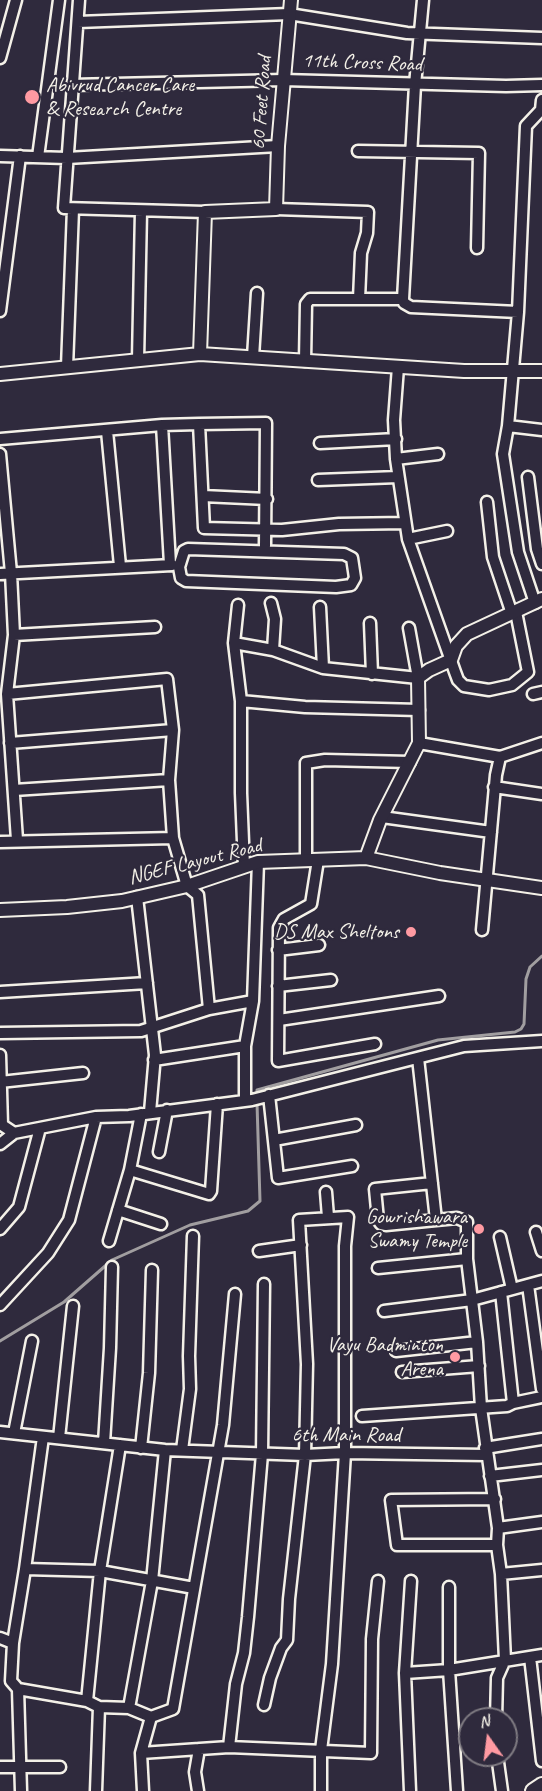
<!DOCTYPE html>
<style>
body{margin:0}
#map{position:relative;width:542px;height:1791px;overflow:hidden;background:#2f2a3d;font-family:Caveat,sans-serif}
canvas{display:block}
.north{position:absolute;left:458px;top:1707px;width:60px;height:60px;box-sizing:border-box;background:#2f2a3d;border:2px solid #7e7a81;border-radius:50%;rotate:346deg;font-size:16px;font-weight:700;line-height:24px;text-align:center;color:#f4f1e8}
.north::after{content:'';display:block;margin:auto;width:21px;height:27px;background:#ff9aa2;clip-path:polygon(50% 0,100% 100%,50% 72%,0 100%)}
</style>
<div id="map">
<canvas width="542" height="1791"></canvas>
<div class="north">N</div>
</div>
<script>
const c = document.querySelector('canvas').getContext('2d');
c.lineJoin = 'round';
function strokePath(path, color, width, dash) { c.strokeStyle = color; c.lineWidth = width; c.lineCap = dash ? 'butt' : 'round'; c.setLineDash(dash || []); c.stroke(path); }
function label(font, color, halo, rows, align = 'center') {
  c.font = font + ' Caveat,sans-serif'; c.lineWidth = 4.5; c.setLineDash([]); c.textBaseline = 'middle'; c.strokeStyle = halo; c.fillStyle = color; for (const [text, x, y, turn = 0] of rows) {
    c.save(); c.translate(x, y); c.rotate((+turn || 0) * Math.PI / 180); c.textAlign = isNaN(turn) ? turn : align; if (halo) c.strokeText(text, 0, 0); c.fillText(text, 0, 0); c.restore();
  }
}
strokePath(new Path2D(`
 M257 1096V1090L438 1040 515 1032 521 1029 524 1024 526 979 530 967 542 956
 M0 1341 64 1302 112 1260 190 1225 248 1211 260 1201 257 1103`), '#a19ea0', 3);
const minor = new Path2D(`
 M79 0 64 208 205 212
 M423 0 415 85 403 299 404 303 411 307 518 312
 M78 22 289 14 407 33 542 38
 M0 58 16 0
 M72 85 283 80 506 86 542 85
 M358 151 479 153 477 248
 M0 156 67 158 278 146
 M38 157 59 0
 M276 209 368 212 367 233 361 253 359 299
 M0 311 20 156
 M253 357 257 293
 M138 360 141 211
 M305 361 306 304 310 299H403
 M67 367 73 209
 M398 367 394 420 396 459 408 539 455 672 458 680 464 686 489 690 512 685 528 672 516 612
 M199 424 266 423 265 546
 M162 425 170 564
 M508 426 542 430
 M107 431 120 566
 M0 439 162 425 199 424 204 528 282 530 339 524 405 523
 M320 443 396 439
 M0 454 11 573 14 635 7 694 17 840
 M396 459 438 454
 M528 477 537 549 542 564
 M318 480 398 477
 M203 496 267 499
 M487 502 493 557 512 614
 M408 539 447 531
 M188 549 344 554 352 558 355 578 351 585 336 587 186 581 181 578 179 567 184 551Z
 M0 574 172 565
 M271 603 275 619 273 650
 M535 603 518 552 503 454 508 426 518 312 526 126 541 110 542 100
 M238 605 234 643 241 701V793L244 866
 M320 607 323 668
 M370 623 372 674
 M14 635 155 627
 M234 643 273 650 323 668 418 678 409 628
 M7 694 167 679 173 730 169 780 173 838 187 886 198 895 209 1009
 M533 694 542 692
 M241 701 305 707 419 710
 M10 743 173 730
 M419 743 500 757 496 775 482 930
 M500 757 542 743
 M494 787 542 794
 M14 790 169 780
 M382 817 491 832
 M0 842 173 838
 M306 860V763L325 760 410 762
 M318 860 311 904 284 919 279 928 278 1061 375 1044
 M137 897 155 1055 150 1112
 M278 950 319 945
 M278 986 331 980
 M0 992 147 983
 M279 1020 439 996
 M0 1033 141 1031 209 1009 253 1001
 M0 1055 2 1125 14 1133
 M418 1058 436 1220 457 1218 467 1222V1259L477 1342 481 1408 498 1528 497 1545 501 1574 505 1660 497 1678 496 1719
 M154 1060 245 1046
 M0 1082 83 1073
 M269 1095 278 1178 352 1166
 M245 1100V1046L253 1001 258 862
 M274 1140 356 1125
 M0 1144 14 1133 96 1117 129 1116 252 1100 464 1046 542 1041
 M159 1152 167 1110
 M130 1170 209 1194 211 1191 217 1104
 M432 1183 375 1189 378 1220 381 1224 386 1225 436 1220
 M326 1192 328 1217
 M118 1210 161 1224
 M0 1229 19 1207 40 1128
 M536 1232 542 1251
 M500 1237 512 1289
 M109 1241 130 1170 141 1114
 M259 1251 301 1245
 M378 1268 467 1259
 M528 1285 542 1389
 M501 1292 513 1403
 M0 1305 48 1253 69 1220 96 1117
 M384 1311 472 1300 542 1281
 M396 1351 477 1342
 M402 1372 479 1366
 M362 1416 507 1406 513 1403 542 1397
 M0 1432 165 1450 305 1455 345 1453 486 1455
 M14 1433 32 1341
 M43 1437 25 1569 100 1571 194 1588
 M59 1438 73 1306
 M104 1443 110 1348 112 1267
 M141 1448 149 1373 152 1270
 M485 1448 542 1439
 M182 1450 190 1389 189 1356 193 1236
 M490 1476 542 1470
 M495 1499 391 1500 397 1545H497
 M498 1528 542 1522
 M501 1574 542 1570
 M0 1638 13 1643 11 1681 18 1689 87 1701 99 1707 129 1708 151 1717 173 1709 223 1425 235 1294
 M13 1643 25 1569
 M530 1657 542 1761
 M405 1673 411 1581
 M18 1689 21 1791
 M87 1701 100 1571 120 1445
 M264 1705 270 1678 281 1648 287 1640 289 1599 305 1455 307 1364 299 1220 348 1217 345 1246V1453L332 1664 321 1750V1791
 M129 1708 152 1581 165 1450
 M229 1747 236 1684 244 1653 248 1617 262 1454 264 1284
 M141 1753 229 1747 371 1753 372 1639 378 1581
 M497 1755 502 1791
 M0 1767H60
 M96 1791 99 1707
 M143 1791 141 1753 151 1717
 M198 1791 195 1772 199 1749
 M410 1791 405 1673 449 1670V1587
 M457 1791 449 1670 542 1655`);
const tertiary = new Path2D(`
 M200 354 205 212 276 209 278 146 291 0
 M0 374 200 354 464 371H542
 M366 858 380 820 419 743 418 678 429 670 451 660 456 646 467 634 542 599
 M0 910 67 907 122 901 187 886 258 862 366 858 440 873 542 888`);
const secondary = new Path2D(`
 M533 1791 542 1785`);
strokePath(minor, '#f4f1e8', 15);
strokePath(tertiary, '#f4f1e8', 16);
strokePath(secondary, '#f4f1e8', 18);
strokePath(minor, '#2f2a3d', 10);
strokePath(tertiary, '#2f2a3d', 12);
strokePath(secondary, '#2f2a3d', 14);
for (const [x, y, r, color] of [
 [32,97,8,"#ff9aa2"],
 [411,932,6,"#ff9aa2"],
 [479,1229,6,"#ff9aa2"],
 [455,1357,6,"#ff9aa2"]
]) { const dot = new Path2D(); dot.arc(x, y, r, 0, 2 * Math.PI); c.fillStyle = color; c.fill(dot); strokePath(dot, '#2f2a3d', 2); }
label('21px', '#f4f1e8', '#2f2a3d', [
 ["11th Cross Road",362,63,2],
 ["60 Feet Road",262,103,-86],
 ["NGEF Layout Road",195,862,-14],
 ["6th Main Road",346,1435]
]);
label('21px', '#f4f1e8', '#2f2a3d', [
 ["Abivrud Cancer Care",46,85,"left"],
 ["& Research Centre",46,109,"left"],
 ["DS Max Sheltons",399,932],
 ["Gowrishawara",467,1217],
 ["Swamy Temple",467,1241],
 ["Vayu Badminton",443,1345],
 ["Arena",443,1369]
], 'right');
</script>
